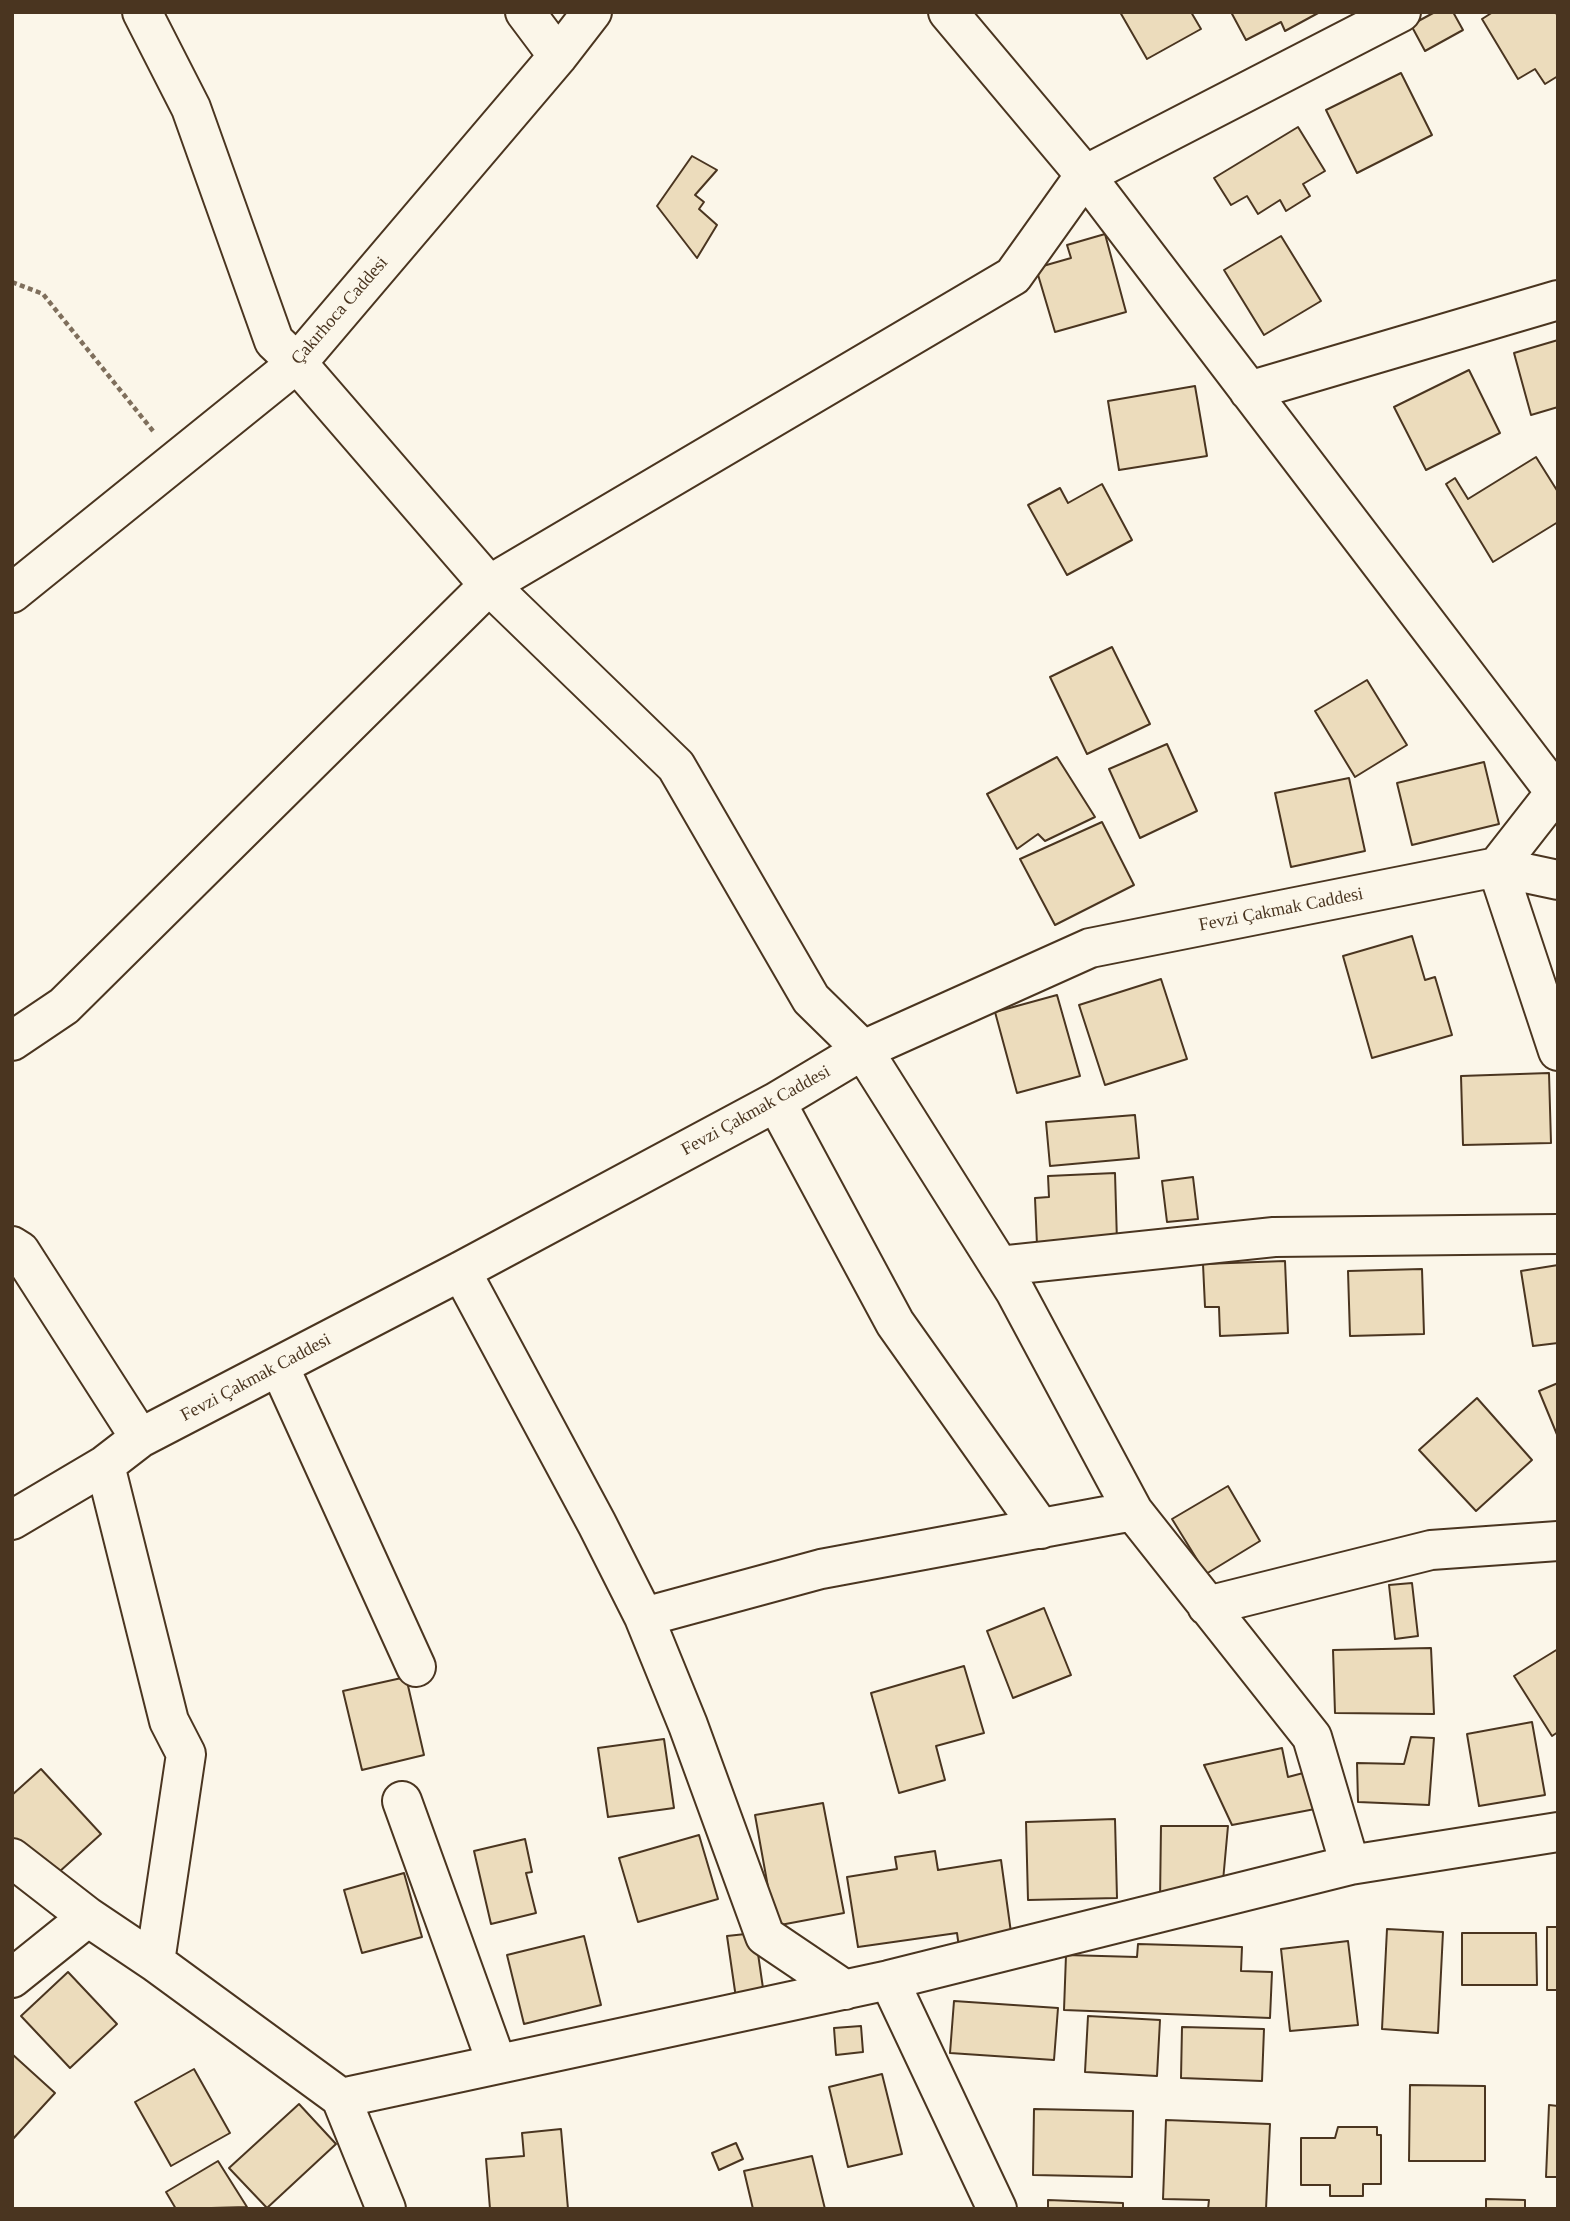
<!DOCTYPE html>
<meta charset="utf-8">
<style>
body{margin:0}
#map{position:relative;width:1570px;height:2221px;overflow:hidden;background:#fbf6e9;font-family:"Times New Roman",serif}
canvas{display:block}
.frame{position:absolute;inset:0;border:14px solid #4a3520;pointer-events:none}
</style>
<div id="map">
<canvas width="1570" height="2221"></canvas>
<div class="frame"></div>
</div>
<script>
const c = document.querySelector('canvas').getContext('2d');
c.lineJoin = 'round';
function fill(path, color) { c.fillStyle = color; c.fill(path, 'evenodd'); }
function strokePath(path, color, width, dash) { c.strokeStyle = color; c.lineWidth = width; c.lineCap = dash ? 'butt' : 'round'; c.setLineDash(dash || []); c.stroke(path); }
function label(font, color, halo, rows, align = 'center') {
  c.font = font + ' "Times New Roman",serif'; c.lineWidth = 5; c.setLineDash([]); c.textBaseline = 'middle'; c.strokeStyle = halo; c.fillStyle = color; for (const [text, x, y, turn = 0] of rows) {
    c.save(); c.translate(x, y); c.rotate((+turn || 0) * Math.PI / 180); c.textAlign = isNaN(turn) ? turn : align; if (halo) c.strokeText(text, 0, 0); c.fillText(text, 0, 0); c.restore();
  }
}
const building = new Path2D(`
 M1120 12H1191L1201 29 1147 59Z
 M1231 12H1320L1285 31 1281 22 1246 40Z
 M1435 12H1453L1463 30 1425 51 1411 25Z
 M1493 12H1555L1558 16V76L1545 84 1535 69 1518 79 1482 19Z
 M1401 73 1432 135 1357 173 1326 110Z
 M1298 127 1325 171 1303 184 1310 196 1286 211 1280 200 1258 214 1247 196 1231 205 1214 178Z
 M692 156 717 170 695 195 704 202 699 209 717 225 697 258 657 206Z
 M1105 234 1126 312 1055 332 1036 268 1071 258 1067 245Z
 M1281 236 1321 301 1264 335 1224 270Z
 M1558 340V407L1531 415 1514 353Z
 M1469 370 1500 433 1426 470 1394 407Z
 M1195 386 1207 456 1119 470 1108 401Z
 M1536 457 1558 492V522L1493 562 1446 484 1455 478 1468 499Z
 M1102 484 1132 540 1067 575 1028 505 1060 488 1068 503Z
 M1112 647 1150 724 1087 754 1050 677Z
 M1367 680 1407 745 1355 777 1315 711Z
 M1167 744 1197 811 1140 838 1109 769Z
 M1057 757 1095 817 1045 841 1038 834 1017 849 987 794Z
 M1484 762 1499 824 1412 845 1397 783Z
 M1349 778 1365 851 1291 867 1275 793Z
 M1102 822 1134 885 1055 925 1020 859Z
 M1412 936 1425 980 1435 977 1452 1035 1372 1058 1343 956Z
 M1161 979 1187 1059 1105 1085 1079 1005Z
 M1057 995 1080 1076 1017 1093 995 1012Z
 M1549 1073 1551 1143 1463 1145 1461 1076Z
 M1135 1115 1139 1158 1050 1166 1046 1122Z
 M1115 1173 1117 1242 1037 1245 1035 1198 1049 1197 1048 1176Z
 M1193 1177 1198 1219 1167 1222 1162 1181Z
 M1285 1261 1288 1333 1220 1336 1219 1307H1205L1203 1264Z
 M1558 1265V1343L1533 1346 1521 1271Z
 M1422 1269 1424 1334 1350 1336 1348 1271Z
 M1558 1383V1437L1539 1391Z
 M1477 1398 1532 1460 1476 1511 1419 1450Z
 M1228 1486 1260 1541 1206 1574 1172 1519Z
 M1412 1583 1418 1636 1395 1639 1389 1585Z
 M1044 1608 1071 1675 1013 1698 987 1631Z
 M1431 1648 1434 1714 1335 1713 1333 1650Z
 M1558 1649V1732L1552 1736 1514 1676Z
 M964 1666 984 1733 936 1746 945 1780 899 1793 871 1693Z
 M406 1677 424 1755 362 1770 343 1691Z
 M1532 1722 1545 1795 1479 1806 1467 1734Z
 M1411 1737 1434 1738 1429 1805 1358 1802 1357 1763 1404 1764Z
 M664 1739 674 1808 608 1817 598 1748Z
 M1282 1748 1288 1777 1307 1772 1315 1809 1232 1825 1204 1765Z
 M41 1769 101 1834 48 1882 12 1842V1795Z
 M823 1803 844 1913 775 1926 755 1815Z
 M1115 1819 1117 1898 1028 1900 1026 1822Z
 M1161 1826H1228L1222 1892 1160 1901Z
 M699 1835 718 1899 638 1922 619 1858Z
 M525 1839 532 1872 526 1873 536 1913 491 1924 474 1851Z
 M935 1851 938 1870 1001 1860 1013 1947 960 1955 957 1933 858 1947 847 1877 897 1869 895 1857Z
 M404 1873 422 1937 362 1953 344 1890Z
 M1547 1927H1558V1990H1547Z
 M1387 1929 1443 1932 1438 2033 1382 2029Z
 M755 1933 764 1995 736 1998 727 1936Z
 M1462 1933H1536L1537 1985H1462Z
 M584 1936 601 2005 524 2024 507 1955Z
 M1348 1941 1358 2025 1290 2031 1281 1949Z
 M1138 1944 1242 1947 1241 1971 1272 1972 1270 2018 1064 2010 1066 1955 1137 1957Z
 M68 1972 117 2024 70 2068 21 2016Z
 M954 2001 1058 2008 1054 2060 950 2053Z
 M1088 2016 1160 2020 1157 2076 1085 2072Z
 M861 2026 863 2052 836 2055 834 2028Z
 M1182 2027 1264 2029 1262 2081 1181 2078Z
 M12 2054 55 2093 12 2140Z
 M194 2069 230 2133 171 2166 135 2102Z
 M882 2074 902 2154 848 2167 829 2087Z
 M1410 2085 1485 2086V2161H1409Z
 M299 2104 336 2144 267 2208 229 2168Z
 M1549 2105 1558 2106V2177H1546Z
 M1034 2109 1133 2111 1132 2177 1033 2175Z
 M1166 2120 1270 2124 1266 2209H1208L1209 2200 1163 2199Z
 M1338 2127H1377V2135H1381V2184H1363V2196H1330V2185H1301V2138H1335Z
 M561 2129 568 2209H490L486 2159 524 2156 522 2133Z
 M736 2143 743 2159 719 2170 712 2153Z
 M812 2156 825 2209H753L744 2171Z
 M218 2161 247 2207 176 2209 166 2192Z
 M1486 2199 1525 2200V2209H1486Z
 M1048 2200 1123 2203V2209H1048Z`);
fill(building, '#ecdcbc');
strokePath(building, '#4a3520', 2);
const minor = new Path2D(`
 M142 12 191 108 274 341 297 363 489 585 676 766 811 999 863 1050 1015 1291 1133 1511 1312 1737 1350 1865
 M525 12 558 56
 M948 12 1085 175 1555 792
 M1249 391 1558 300
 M12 593 297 363 558 56 592 12
 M1558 789 1497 867 1558 1051
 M12 1041 64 1006 489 585 1013 276 1085 175 1401 12
 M776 1102 895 1323 1041 1529
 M12 1246 20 1251 140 1438
 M999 1266 1274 1237 1558 1234
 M461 1271 597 1524 644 1617 688 1725 765 1936 845 1990
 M279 1366 416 1667
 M105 1465 169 1721 186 1754 155 1962
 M12 1520 105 1465 140 1438 461 1271 776 1102 863 1050 1090 948 1497 867 1558 880
 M1207 1606 1431 1550 1558 1541
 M644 1617 821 1569 1133 1511
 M402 1801 497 2064
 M12 1858 88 1917 155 1962 341 2098 386 2209
 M12 1978 88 1917
 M889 1980 997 2209
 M341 2098 889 1980 1350 1865 1558 1832`);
strokePath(minor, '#4a3520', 42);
strokePath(new Path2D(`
 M12 282 43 294 153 431`), '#7f6f5c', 4.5, [5, 3.5]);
strokePath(minor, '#fbf6e9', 38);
label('18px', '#4a3520', '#fbf6e9', [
 ["Çakırhoca Caddesi",340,311,-49],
 ["Fevzi Çakmak Caddesi",1281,910,-11],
 ["Fevzi Çakmak Caddesi",756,1111,-29],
 ["Fevzi Çakmak Caddesi",256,1378,-28]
]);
</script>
